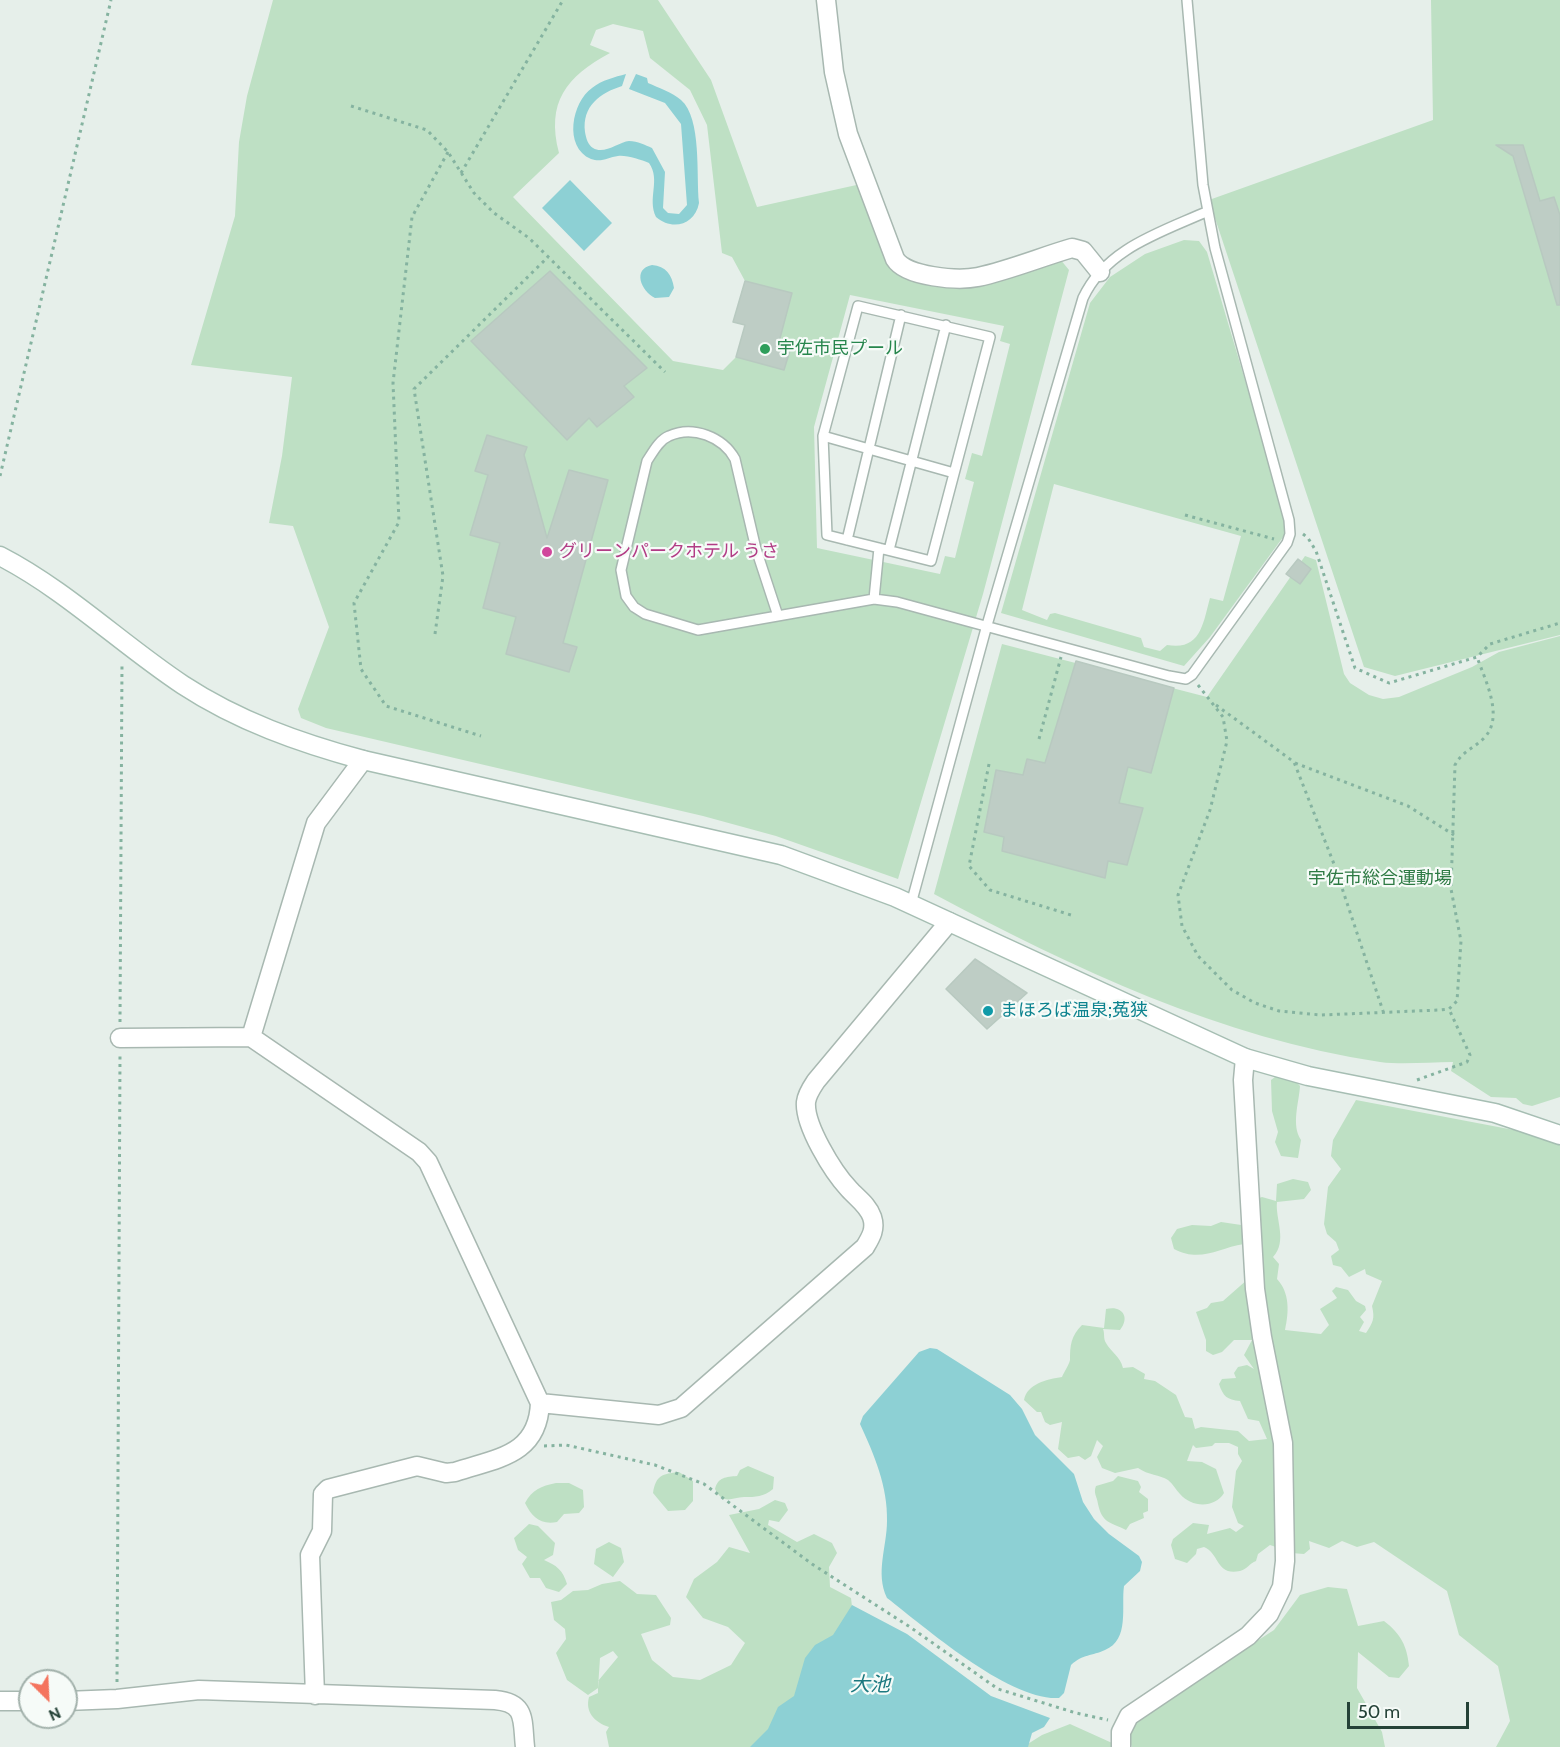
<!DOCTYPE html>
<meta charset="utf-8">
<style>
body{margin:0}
#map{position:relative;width:1560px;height:1747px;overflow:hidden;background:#e6efea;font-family:Cabin,sans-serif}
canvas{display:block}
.north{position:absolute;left:18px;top:1669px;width:60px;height:60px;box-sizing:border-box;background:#f6fbf8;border:2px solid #a2b1ab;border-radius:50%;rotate:156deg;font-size:16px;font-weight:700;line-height:24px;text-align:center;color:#244237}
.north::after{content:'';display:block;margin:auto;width:21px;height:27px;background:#f4745e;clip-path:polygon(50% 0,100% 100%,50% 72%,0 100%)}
.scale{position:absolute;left:1347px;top:1702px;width:122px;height:27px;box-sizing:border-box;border:3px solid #244237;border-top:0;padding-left:8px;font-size:18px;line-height:21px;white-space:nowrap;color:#244237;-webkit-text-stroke:4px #f6fbf8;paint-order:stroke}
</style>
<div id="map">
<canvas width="1560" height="1747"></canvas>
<div class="north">N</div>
<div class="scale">50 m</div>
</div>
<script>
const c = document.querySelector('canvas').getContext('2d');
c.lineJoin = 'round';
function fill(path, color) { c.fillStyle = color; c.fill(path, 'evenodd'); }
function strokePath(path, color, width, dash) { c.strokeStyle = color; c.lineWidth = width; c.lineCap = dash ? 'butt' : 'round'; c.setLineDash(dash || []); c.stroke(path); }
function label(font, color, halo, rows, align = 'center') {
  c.font = font + ' Cabin,"Noto Sans JP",sans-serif'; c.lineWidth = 4.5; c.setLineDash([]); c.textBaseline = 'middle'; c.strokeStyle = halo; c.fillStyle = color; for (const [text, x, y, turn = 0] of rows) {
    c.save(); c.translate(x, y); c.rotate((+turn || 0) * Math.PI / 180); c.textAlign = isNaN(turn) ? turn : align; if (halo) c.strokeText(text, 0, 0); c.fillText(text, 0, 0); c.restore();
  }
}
fill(new Path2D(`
 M273 0H658L711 80 757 207 861 184C872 222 874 260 914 278L1060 259 1069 270 983 594 898 879 776 836 703 816 326 728 301 718 298 709 329 627 293 526 269 523 282 456 292 377 191 365 235 216 239 142 247 96ZM613 24 643 31 650 58 690 90 707 125 722 253 732 257 745 281 733 322 745 325 736 357 723 370 673 361 513 197 559 153C546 102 566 77 610 53L590 45 596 30ZM850 295 1004 326 1000 341 1010 344 982 456 972 453 965 479 974 482 955 558 945 556 940 574 817 548 814 427Z
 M1431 0H1560V635L1395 676 1364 667 1209 200 1433 120Z
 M1184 240 1199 241 1207 252 1279 495 1286 533 1210 637 1184 666 1001 613 1090 303 1110 277 1145 254ZM1054 484 1241 536 1223 601 1210 598C1203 623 1201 651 1167 645L1160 651 1144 647 1141 638 1055 613 1050 614 1047 620 1022 610Z
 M1305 556 1316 560 1344 674 1350 683 1369 695 1383 699 1399 697 1472 667 1499 652 1560 636V1097L1532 1106 1523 1104 1516 1098 1491 1097 1451 1071 1453 1062C1429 1062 1403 1065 1380 1062 1221 1038 1074 969 934 894L1002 644 1207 697Z
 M1279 1074 1293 1078 1300 1086C1299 1103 1291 1125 1301 1140L1298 1158 1281 1156 1275 1142 1278 1132 1272 1111 1271 1080Z
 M1356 1100 1514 1130 1560 1145V1747H1496L1510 1721 1498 1666 1459 1635 1447 1591 1374 1542 1357 1547 1342 1541 1329 1548 1309 1541 1310 1549 1304 1554 1278 1552 1279 1548 1270 1545 1258 1554 1256 1561C1250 1563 1246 1570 1240 1571 1216 1576 1220 1554 1204 1547L1197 1549 1196 1554 1187 1563 1175 1559 1171 1545 1173 1539 1193 1523 1209 1525 1207 1534 1230 1528 1236 1532 1244 1526 1238 1523 1232 1507 1236 1471 1242 1461 1238 1454V1447L1229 1443H1215L1212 1446 1196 1448 1193 1445 1187 1461 1202 1462 1216 1469 1224 1493C1215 1508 1192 1508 1180 1494 1176 1490 1173 1484 1168 1480 1160 1475 1148 1475 1138 1468L1115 1473 1102 1468 1097 1457 1103 1446 1097 1440 1091 1456 1085 1460 1079 1456 1068 1458 1058 1449 1062 1422 1050 1425 1045 1422 1041 1412H1037L1024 1400C1027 1384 1047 1379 1062 1377 1064 1372 1069 1365 1070 1360 1070 1345 1071 1336 1082 1325L1104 1328 1106 1309C1121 1305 1131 1316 1120 1330L1103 1329C1105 1334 1103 1338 1106 1343 1111 1352 1120 1356 1123 1368L1133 1367 1145 1374 1144 1379 1155 1381 1176 1395 1185 1417 1192 1418 1195 1429 1201 1427 1238 1431 1249 1441 1267 1439 1259 1421 1248 1419 1240 1401C1227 1400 1223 1396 1219 1384L1222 1379 1236 1378 1234 1373 1238 1367 1247 1365 1254 1369 1244 1355 1252 1340H1234L1222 1352 1213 1355 1206 1351V1340L1196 1312 1207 1308 1211 1303 1223 1301 1248 1279 1244 1244C1218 1248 1201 1263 1174 1249L1171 1238 1177 1229 1192 1225 1211 1226 1221 1222 1248 1226 1250 1201 1262 1197 1276 1201 1277 1184 1293 1179 1308 1182 1311 1190 1304 1199 1277 1202C1275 1219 1288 1241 1273 1257L1279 1264 1277 1279C1290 1293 1289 1312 1285 1330L1321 1334 1329 1325 1320 1309 1337 1298 1332 1291 1336 1287 1348 1290 1356 1301 1365 1306 1366 1310 1360 1317 1364 1322 1359 1331 1366 1333C1373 1322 1375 1319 1372 1306L1382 1281 1366 1274 1365 1269 1349 1277 1341 1267 1333 1265 1331 1256 1339 1250 1336 1242 1327 1234 1324 1224 1328 1187 1341 1169 1331 1156 1333 1140Z
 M748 1466 774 1477 773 1489C763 1497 756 1497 744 1497 731 1498 723 1505 715 1489 718 1477 726 1477 737 1476L740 1470Z
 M679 1472 693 1481V1501L685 1510 668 1511 653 1493C656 1475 662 1474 679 1472Z
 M1118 1476 1138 1481 1141 1487 1139 1492 1148 1499V1511L1143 1513 1144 1518 1130 1524 1126 1530C1110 1522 1102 1523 1098 1504 1097 1496 1093 1493 1096 1486L1113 1481Z
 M556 1483H569L583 1490 584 1507 579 1513 564 1514 557 1522C540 1525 532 1517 525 1503 532 1490 541 1486 556 1483Z
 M775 1500 785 1503 788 1510 779 1522 769 1520 768 1525 797 1542 814 1534 832 1543 837 1553 829 1567 830 1587 851 1598 853 1615 769 1747H609L606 1732 609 1727C594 1722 585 1712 589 1697L598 1693V1681L618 1657 613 1651 600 1658 598 1688 588 1695 567 1680 556 1653 566 1639 565 1629 554 1620 551 1602 561 1600 573 1591 588 1590 602 1584 620 1581 637 1594 656 1595 671 1618 670 1625 641 1634 652 1660 673 1677 700 1680 731 1665 745 1643 728 1627 703 1618 686 1597 694 1579 717 1562 729 1547 750 1553 729 1515 759 1509Z
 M529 1524 538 1526 555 1543 553 1555 544 1560C556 1565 563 1570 567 1584L559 1592 546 1588 540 1578H530L522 1564 527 1557 518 1550 514 1538Z
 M609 1542 621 1548 624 1562 613 1577 594 1564 596 1549Z
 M1328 1587 1347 1589 1358 1626 1384 1621C1401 1634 1407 1646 1409 1666L1399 1678 1389 1677 1358 1652 1357 1688 1382 1732 1385 1747H1132C1127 1733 1131 1728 1139 1717L1274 1630 1300 1595Z
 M1070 1724 1121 1747H1023L1042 1735Z`), '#bee0c4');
fill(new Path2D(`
 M626 74 622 86C600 93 582 106 585 132 586 138 588 145 593 148 604 155 619 142 629 141 638 141 645 145 652 148L665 172 663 208 668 213 679 214 687 205 681 124 665 103 629 89 636 74 647 78 648 83C659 88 672 92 681 100 702 118 696 176 699 203 695 225 672 231 656 217 647 198 661 180 649 163 641 160 627 155 618 156 608 157 602 163 591 159 563 147 572 102 592 88 602 80 615 77 626 74Z
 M570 180 612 223 584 251 542 208Z
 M652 265C666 266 672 275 674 288L669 297 655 298C641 291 632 269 652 265Z
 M930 1348 937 1349 1010 1395 1022 1409 1035 1435 1074 1474 1083 1502 1094 1519 1109 1534 1139 1556 1142 1562 1140 1571 1124 1586C1121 1606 1130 1640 1105 1650 1092 1656 1083 1654 1071 1665L1064 1693 1059 1698C1009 1701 926 1628 887 1598 875 1573 887 1547 887 1521 888 1487 874 1454 860 1424L863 1416 919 1352Z
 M852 1605 907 1634 991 1696 1050 1718 1044 1727 1032 1733 1028 1747H750L768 1729 778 1707 794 1696 805 1658 815 1645 833 1635Z`), '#8dd0d4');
const building = new Path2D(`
 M1496 145H1523L1540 201 1554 197 1560 215V305H1557L1513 156Z
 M550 271 647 368 624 386 634 397 597 427 589 418 567 440 471 341Z
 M745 281 792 293 779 342 792 344 784 370 736 357 745 325 733 322Z
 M487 435 527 447 524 455 547 538 569 470 608 480 563 643 577 647 569 672 506 654 516 617 483 608 500 543 470 535 488 475 475 471Z
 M1298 559 1311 569 1300 584 1286 574Z
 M1076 661 1174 688 1151 773 1128 767 1119 803 1143 808 1127 865 1108 861 1105 878 1002 851 1004 837 984 832 996 770 1023 775 1027 759 1045 763Z
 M975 959 1027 993 987 1029 946 989Z`);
fill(building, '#becdc5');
strokePath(building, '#b8c9c0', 1.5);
const lane = new Path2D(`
 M858 306 990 337 931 561 827 535 823 436Z
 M823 436 954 473
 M847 540 901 315
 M889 550 946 325
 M874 599 879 548
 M778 616 756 549 735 459C723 437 693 425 669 436 659 440 653 452 647 461L621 570 626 596 634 607 645 614 698 630 874 599 897 602 1169 676 1186 679 1192 675 1287 543 1290 534 1289 520 1215 248 1203 185 1187 0
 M911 904 987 625 1083 298C1106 248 1162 232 1208 211`);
const street = new Path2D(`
 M826 0 834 72 848 134 895 259C906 277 958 281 978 277 1010 270 1041 257 1072 248L1083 251 1100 272
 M251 1037 316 823 363 760
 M120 1038 251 1037 419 1152 428 1162 540 1403C538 1456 496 1458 455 1472L446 1473 417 1466 328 1489 323 1494 322 1531 310 1555 315 1695
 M540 1403 659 1415 681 1408 865 1247C871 1237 876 1229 872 1217 868 1205 857 1198 849 1189 833 1172 804 1125 806 1102 807 1094 812 1087 816 1081L949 922
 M0 1701H30
 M66 1701 117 1699 199 1690 495 1700C527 1703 522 1720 525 1747
 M1121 1747V1732L1129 1716 1248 1636 1269 1614 1282 1587 1285 1561 1283 1443 1262 1337 1255 1289 1243 1080 1245 1058`);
const secondary = new Path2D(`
 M0 556C66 590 121 644 183 685 238 721 300 743 363 760L781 855 895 897 1245 1058 1308 1076 1495 1113 1560 1135`);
strokePath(lane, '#a8b8b1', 12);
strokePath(street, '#a8b8b1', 21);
strokePath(secondary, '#a6beb3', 21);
strokePath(new Path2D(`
 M351 106 427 130 448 152 474 193 494 213 529 238 665 372
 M448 152 412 217 393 383 399 522 354 603 361 669 386 706 481 736
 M461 173 563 0
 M0 476 111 0
 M1185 515 1274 539
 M1303 534 1308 538 1316 551 1355 668 1389 683 1477 657 1490 644 1560 623
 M435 634 443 576 414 389 548 257
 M1198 685 1223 717 1227 741 1210 810 1178 895 1182 926 1198 956 1232 990 1255 1003 1279 1011 1321 1015 1440 1010 1449 1009 1457 1001 1461 941 1451 889 1455 765C1462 751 1475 748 1485 737 1504 716 1485 680 1477 657
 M1216 705 1294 762 1334 864 1383 1011
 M1039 739 1061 657
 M1295 763 1408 806 1454 835
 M989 764 969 866 990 890 1071 915
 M120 1022 122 662
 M1417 1080 1467 1062 1470 1055 1449 1009
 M544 1446 566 1445 655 1465 704 1484 812 1564 910 1627 998 1689 1076 1713 1108 1720
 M117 1682 120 1055`), '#85b3a0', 3, [3, 4.5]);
strokePath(lane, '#fff', 9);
strokePath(street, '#fff', 18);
strokePath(secondary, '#fff', 18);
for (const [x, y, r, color] of [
 [765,349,6,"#2e9e5b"],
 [547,552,6,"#d1479c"],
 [988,1011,6,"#0f9aa8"]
]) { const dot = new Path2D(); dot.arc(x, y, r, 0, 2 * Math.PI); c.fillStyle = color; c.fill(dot); strokePath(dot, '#f6fbf8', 2); }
label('18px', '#27864d', '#f6fbf8', [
 ["宇佐市民プール",777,349]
], 'left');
label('18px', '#b23c85', '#f6fbf8', [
 ["グリーンパークホテル うさ",559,552]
], 'left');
label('18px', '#2d7a43', '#f6fbf8', [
 ["宇佐市総合運動場",1380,879]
]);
label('18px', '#0d838f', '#f6fbf8', [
 ["まほろば温泉;菟狭",1000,1011]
], 'left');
label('italic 20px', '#1c7980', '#f6fbf8', [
 ["大池",870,1685]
]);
</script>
